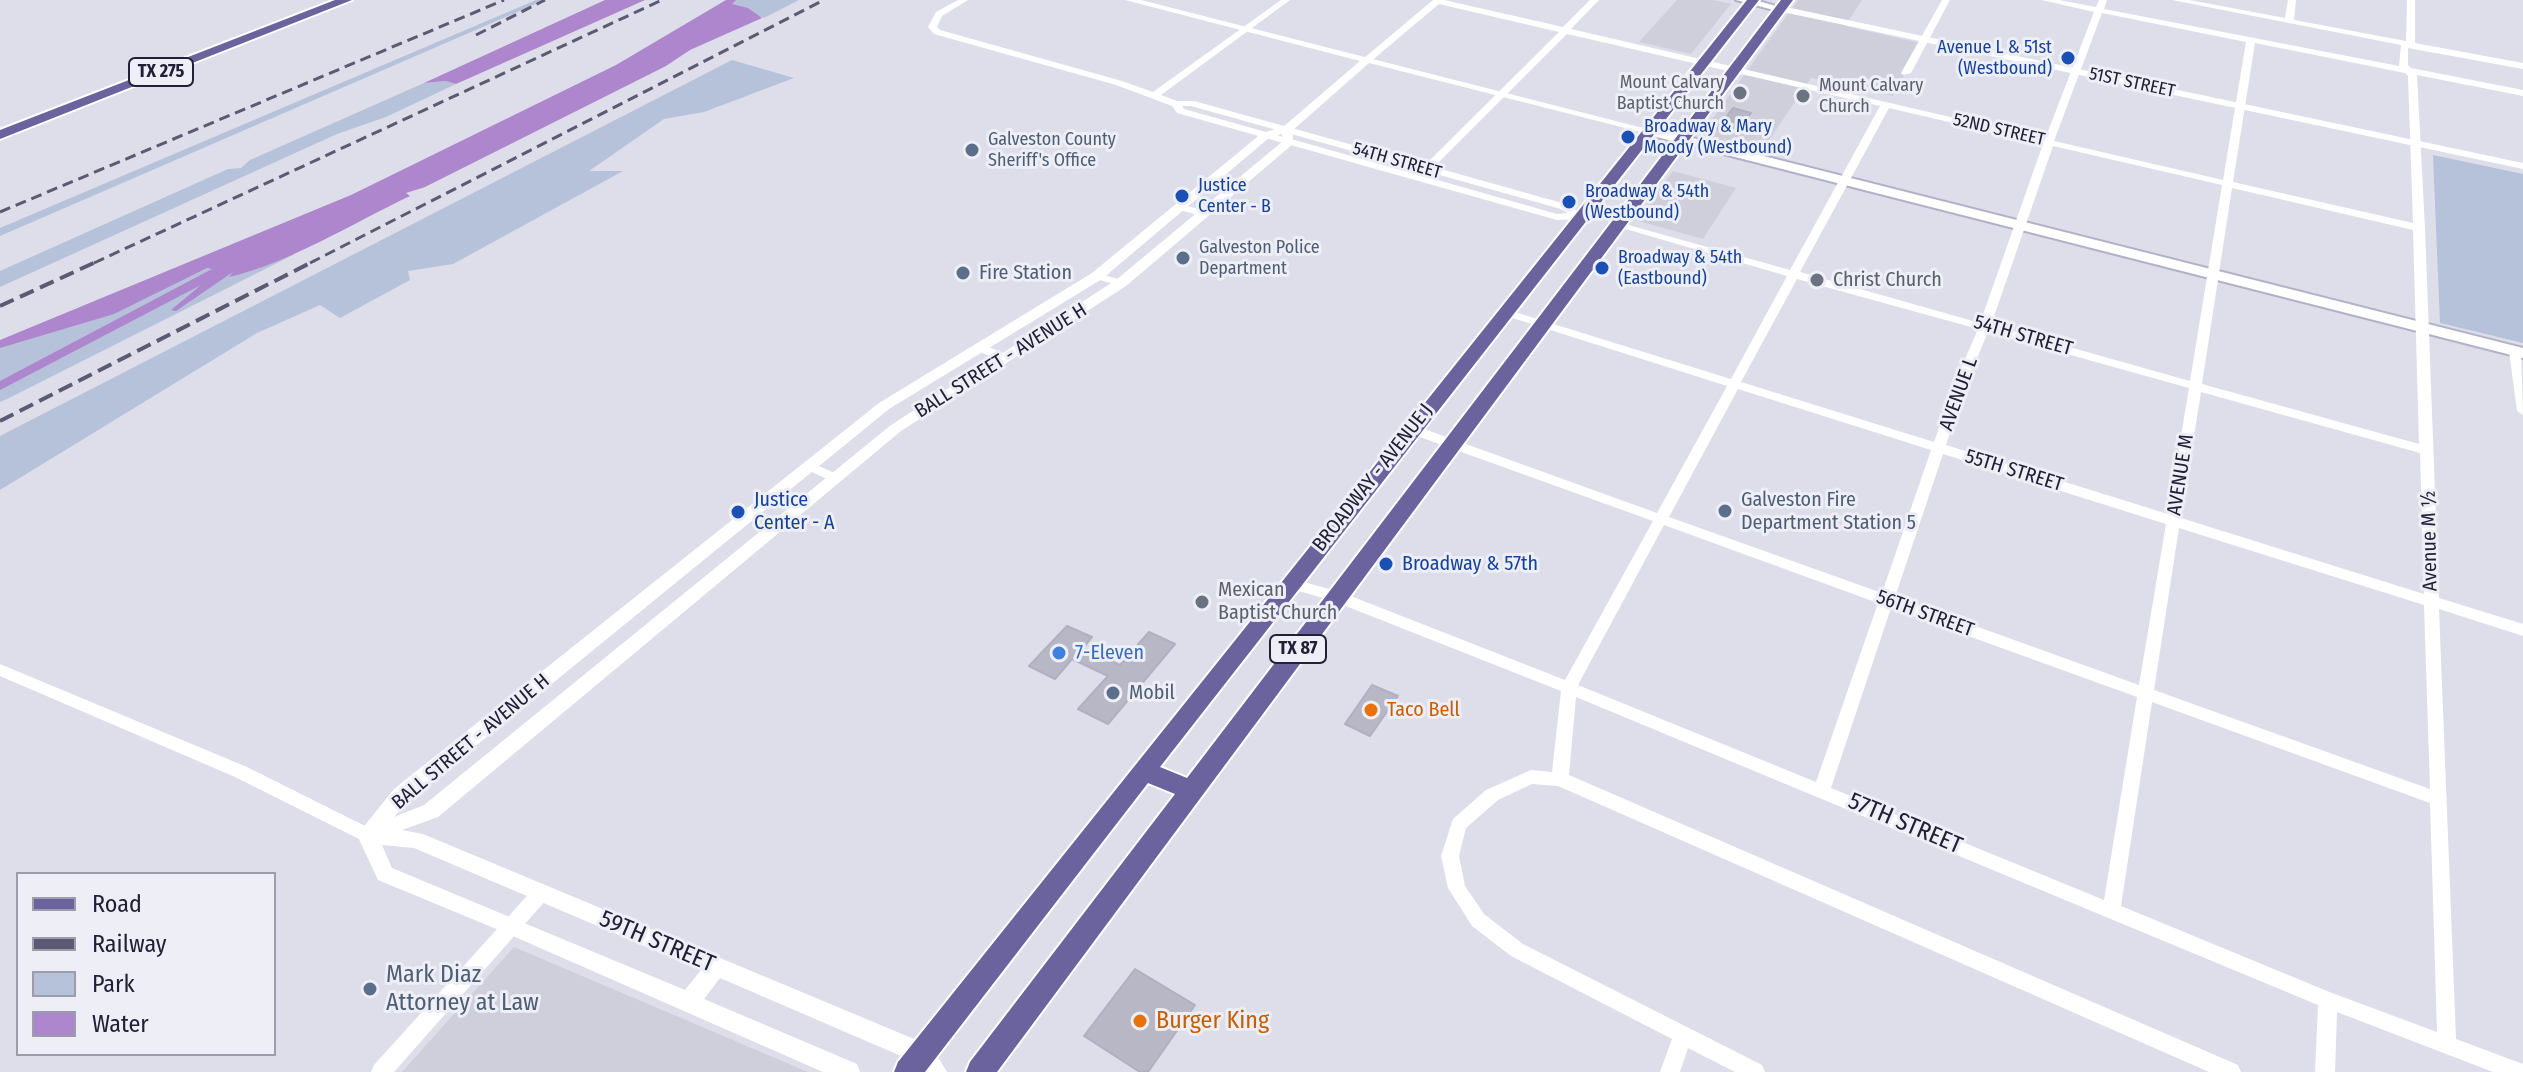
<!DOCTYPE html>
<meta charset="utf-8">
<style>
body{margin:0}
#map{position:relative;width:2523px;height:1072px;overflow:hidden;background:#dddee9;font-family:"Fira Sans Condensed",sans-serif}
canvas{display:block}
.legend{position:absolute;left:16px;top:872px;width:260px;height:184px;box-sizing:border-box;background:#edeef6;border:2px solid #9c9caa;margin:0;padding:10px 14px;list-style:none;font-size:24px;color:#222037}
.legend li{display:flex;align-items:center;gap:16px;height:40px}
.legend b{width:40px;border:2px solid #9c9caa}
</style>
<div id="map">
<canvas width="2523" height="1072"></canvas>
<ul class="legend">
<li><b style="height:10px;background:#6b639d"></b>Road</li>
<li><b style="height:10px;background:#5d5973"></b>Railway</li>
<li><b style="height:22px;background:#b6c2da"></b>Park</li>
<li><b style="height:22px;background:#ad86cd"></b>Water</li>
</ul>
</div>
<script>
const c = document.querySelector('canvas').getContext('2d');
c.lineJoin = 'round';
function fill(path, color) { c.fillStyle = color; c.fill(path, 'evenodd'); }
function strokePath(path, color, width, dash) { c.strokeStyle = color; c.lineWidth = width; c.lineCap = dash ? 'butt' : 'round'; c.setLineDash(dash || []); c.stroke(path); }
function label(font, color, halo, rows, align = 'center') {
  c.font = font + ' "Fira Sans Condensed",sans-serif'; c.lineWidth = 6; c.setLineDash([]); c.textBaseline = 'middle'; c.strokeStyle = halo; c.fillStyle = color; for (const [text, x, y, turn = 0] of rows) {
    c.save(); c.translate(x, y); c.rotate((+turn || 0) * Math.PI / 180); c.textAlign = isNaN(turn) ? turn : align; if (halo) c.strokeText(text, 0, 0); c.fillText(text, 0, 0); c.restore();
  }
}
fill(new Path2D(`
 M1677 0H1713L1731 4 1691 54 1639 42Z
 M1798 0H1862L1845 26 1921 43 1893 96 1811 78 1761 152 1700 136Z
 M1673 171 1736 188 1703 239 1635 220Z
 M514 947 808 1072H402Z`), '#cfcfdc');
fill(new Path2D(`
 M536 0H545L0 236V228Z
 M732 0H799L764 18 733 8Z
 M732 60 794 78 704 112 664 119 589 171H623L453 264 408 271 410 280 340 318 320 305 257 333 0 490V436Z
 M446 81 456 84 386 117 337 134 0 287V271L228 169 241 168 250 160 424 83Z
 M2433 155 2523 174V343L2440 323Z
 M295 254 9 398 0 402V343L206 266Z`), '#b6c2da');
fill(new Path2D(`
 M605 0H645L456 84 446 81 424 83Z
 M726 0H736L732 4 748 8 762 18 690 50 666 66 425 187 406 193 410 196C355 222 287 264 229 277L233 272 176 311 171 310 201 285 0 390V381L212 269 207 268 114 314 0 348V340L351 195 616 65Z`), '#ad86cd');
const building = new Path2D(`
 M1733 108 1751 113 1735 133 1717 129Z
 M1067 626 1092 637 1083 648 1120 665 1149 632 1175 644 1108 724 1078 709 1108 676 1072 659 1055 679 1029 666Z
 M1372 685 1398 696 1370 736 1345 724Z
 M1135 969 1195 1005 1148 1072H1140L1084 1036Z`);
fill(building, '#b7b7c6');
strokePath(building, '#b0b0c2', 2);
const secondary = new Path2D(`
 M1736 0H1755L1786 9 1781 12Z
 M1649 127 2523 348V358L1645 134 1643 131Z`);
const primary = new Path2D(`
 M335 0H352L0 139V130Z
 M1747 0H1759L1160 767 1187 778 1781 0H1793L997 1072H966L970 1062 1175 794 1148 783 925 1072H894L898 1062Z`);
strokePath(secondary, '#b2b1c8', 4);
strokePath(primary, '#fff', 4);
fill(new Path2D(`
 M958 0H968L942 16 937 27 940 30 1122 81 1153 92 1281 0H1290L1161 95 1177 101H1194L1425 165 1559 32 1439 4 1370 62H1364V58L1433 0H1444L1563 27 1590 0H1599L1571 29 2045 139 2094 12 2042 0H2059L2096 7 2099 0H2107L2104 9 2399 66 2401 45 2172 0H2189L2285 18 2288 0H2296L2294 20 2406 41 2407 0H2415V43L2523 63V69L2408 48V65L2411 68 2523 90V96L2417 75 2425 228 2439 598 2523 624V636L2439 609 2456 1039 2523 1064V1072H2493L2337 1012 2335 1072H2315L2318 1005 1576 697 1569 775 2238 1065 2241 1072H2209L1558 786 1532 784 1498 800 1466 828 1459 856 1465 886 1484 914 1523 944 1762 1065 1765 1072H1735L1688 1048 1680 1072H1660L1672 1039 1511 956 1472 926 1448 888 1441 856 1453 819 1486 790 1531 770 1552 772 1561 691 1333 601 1285 587 1283 583 1285 579 1290 578 1343 593 1565 680 1653 521 1406 432 1405 429 1406 426H1416L1657 513 1727 386 1500 314 1498 312 1504 309 1508 310 1731 379 1787 276 1612 225 1613 223H1621L1790 270 1880 106 1567 34 1434 167 1569 205 1584 216 1579 219 1557 220 1177 113 1172 106 1116 85 934 34 928 27 936 12ZM2102 13 2246 42 2223 180 2054 141ZM2255 43 2405 73 2408 76 2413 223 2233 182ZM1182 106H1191L1420 170 1418 173 1419 175 1184 109ZM1889 108 2043 144 1980 323 1800 272ZM2053 146 2222 185 2190 381 1991 325ZM1429 172 1561 209 1568 213 1557 214 1420 175ZM2232 188 2413 230 2419 444 2202 384ZM1797 279 1978 329 1955 382 1934 442 1741 382ZM1988 332 2189 388 2168 514 1946 445 1967 382ZM1738 389 1931 450 1882 593 1669 517ZM2201 392 2420 453 2424 594 2181 518ZM1943 454 2166 524 2139 685 1895 597ZM1664 525 1878 603 1816 782 1578 685ZM2179 528 2424 605 2430 789 2154 690ZM1891 608 2137 697 2104 900 1831 788ZM2152 702 2430 803 2437 1032 2332 993 2121 906Z
 M1942 0H1950L1911 73 1903 75 1901 73Z
 M1180 204 1206 211 1207 213 1202 216 1176 209 1175 207Z
 M1097 273 1125 281 1127 283 1121 286 1093 278 1091 276Z
 M980 343 1007 355 1009 358 1003 362 976 350 974 347 976 344Z
 M2515 347 2521 351 2523 415 2517 411 2509 351Z
 M810 462 839 475 841 478 834 482 805 469 803 466 805 463Z
 M0 664 247 767 373 830 376 835 373 840 367 842 361 840 235 777 0 676Z
 M541 885 547 887 550 893 547 899 394 1072H371L374 1065 535 887Z`), '#fff');
fill(new Path2D(`
 M1125 0H1141L1655 131 1649 134 1369 63 1293 130V144L1126 286 901 431 438 817 402 830 423 834 931 1046 947 1072H923L915 1062 720 978 704 999 857 1064 860 1072H823L506 933 378 880 357 835 394 789 879 403 1092 273 1262 133 1283 127 1360 61ZM1282 134 1283 141 1116 280 891 425 424 805 394 817 408 801 889 409 1102 279 1270 137ZM382 845 414 848 701 970 685 990 392 868Z
 M1781 6 2523 163V169L1778 11V7Z`), '#fff');
fill(secondary, '#fff');
fill(primary, '#6b639d');
strokePath(new Path2D(`
 M476 35 545 0
 M0 212 504 0
 M94 263 662 0
 M310 263 824 0`), '#5d5973', 3, [11, 6]);
strokePath(new Path2D(`
 M0 306 98 261
 M0 421 314 261`), '#5d5973', 4, [15, 7]);
for (const [x, y, r, color] of [
 [2068,58,8,"#1a4fb4"],
 [1740,93,8,"#6b7280"],
 [1803,96,8,"#6b7280"],
 [1628,137,8,"#1a4fb4"],
 [972,150,8,"#5c6f8a"],
 [1182,196,8,"#1a4fb4"],
 [1569,202,8,"#1a4fb4"],
 [1183,258,8,"#5c6f8a"],
 [1602,268,8,"#1a4fb4"],
 [963,273,8,"#5c6f8a"],
 [1817,280,8,"#6b7280"],
 [1725,511,8,"#5c6f8a"],
 [738,512,8,"#1a4fb4"],
 [1386,564,8,"#1a4fb4"],
 [1202,602,8,"#6b7280"],
 [1059,653,8,"#3f7fe0"],
 [1113,693,8,"#5c6f8a"],
 [1371,710,8,"#e8710a"],
 [370,989,8,"#5c6f8a"],
 [1140,1021,8,"#e8710a"]
]) { const dot = new Path2D(); dot.arc(x, y, r, 0, 2 * Math.PI); c.fillStyle = color; c.fill(dot); strokePath(dot, '#edeef6', 3); }
label('18px', '#164399', '#edeef6', [
 ["Avenue L & 51st",2052,48,"right"],
 ["(Westbound)",2052,69,"right"],
 ["Broadway & Mary",1644,127],
 ["Moody (Westbound)",1644,148],
 ["Justice",1198,186],
 ["Center - B",1198,207],
 ["Broadway & 54th",1585,192],
 ["(Westbound)",1585,213],
 ["Broadway & 54th",1618,258],
 ["(Eastbound)",1618,279]
], 'left');
for (const [x, y, w] of [
 [161,72,64],
 [1298,649,56]
]) { const box = new Path2D(); box.roundRect(x - w / 2, y - 14, w, 28, 6); c.fillStyle = '#edeef6'; c.fill(box); strokePath(box, '#222037', 2); }
label('bold 18px', '#222037', null, [
 ["TX 275",161,72],
 ["TX 87",1298,649]
]);
label('18px', '#5b616d', '#edeef6', [
 ["Mount Calvary",1724,83],
 ["Baptist Church",1724,104],
 ["Mount Calvary",1819,86,"left"],
 ["Church",1819,107,"left"]
], 'right');
label('18px', '#222037', '#edeef6', [
 ["51ST STREET",2132,83,12],
 ["52ND STREET",1999,130,13],
 ["54TH STREET",1397,161,16]
]);
label('18px', '#4e5e75', '#edeef6', [
 ["Galveston County",988,140],
 ["Sheriff's Office",988,161],
 ["Galveston Police",1199,248],
 ["Department",1199,269]
], 'left');
label('20px', '#4e5e75', '#edeef6', [
 ["Fire Station",979,273],
 ["Galveston Fire",1741,500],
 ["Department Station 5",1741,523],
 ["Mobil",1129,693]
], 'left');
label('20px', '#5b616d', '#edeef6', [
 ["Christ Church",1833,280],
 ["Mexican",1218,590],
 ["Baptist Church",1218,613]
], 'left');
label('20px', '#222037', '#edeef6', [
 ["54TH STREET",2023,336,16],
 ["BALL STREET - AVENUE H",1001,361,-32],
 ["AVENUE L",1959,394,-70],
 ["55TH STREET",2014,471,17],
 ["AVENUE M",2181,475,-81],
 ["BROADWAY - AVENUE J",1373,478,-52],
 ["Avenue M ½",2430,541,-91],
 ["56TH STREET",1925,614,20],
 ["BALL STREET - AVENUE H",471,742,-40]
]);
label('20px', '#164399', '#edeef6', [
 ["Justice",754,500],
 ["Center - A",754,523],
 ["Broadway & 57th",1402,564]
], 'left');
label('20px', '#366cbe', '#edeef6', [
 ["7-Eleven",1075,653]
], 'left');
label('20px', '#c56008', '#edeef6', [
 ["Taco Bell",1387,710]
], 'left');
label('24px', '#222037', '#edeef6', [
 ["57TH STREET",1905,824,23],
 ["59TH STREET",657,942,23]
]);
label('24px', '#4e5e75', '#edeef6', [
 ["Mark Diaz",386,975],
 ["Attorney at Law",386,1003]
], 'left');
label('24px', '#c56008', '#edeef6', [
 ["Burger King",1156,1021]
], 'left');
</script>
